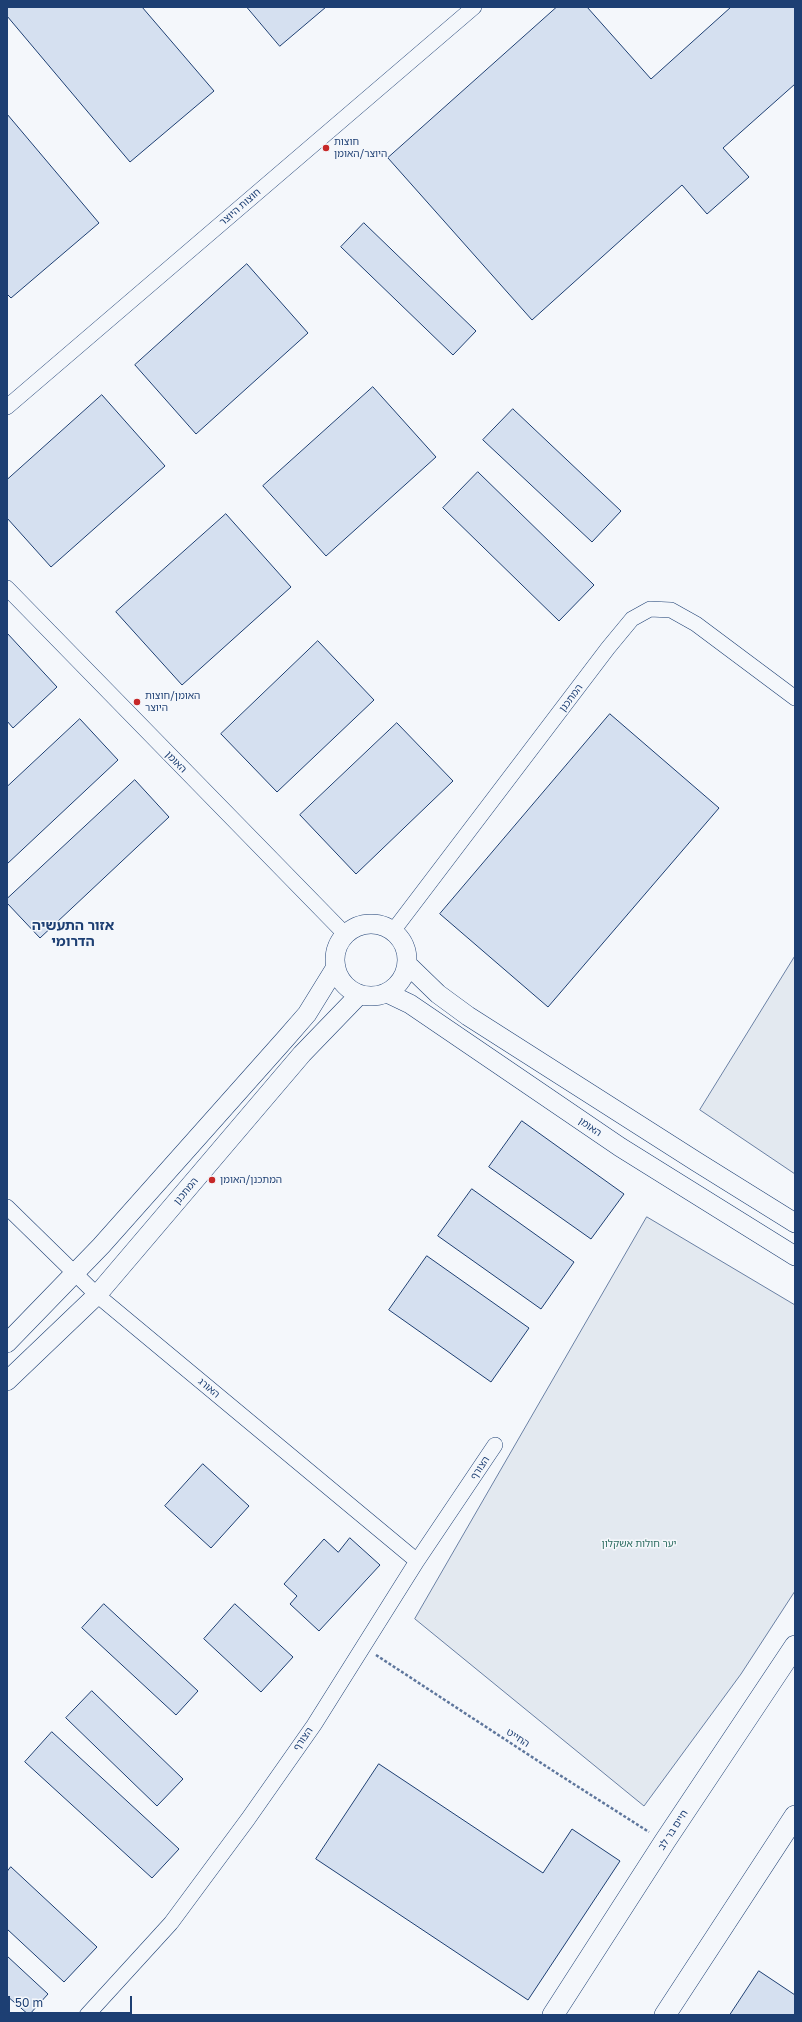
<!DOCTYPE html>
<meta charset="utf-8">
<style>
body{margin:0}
#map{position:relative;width:802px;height:2022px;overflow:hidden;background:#f4f7fb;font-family:"Golos Text",sans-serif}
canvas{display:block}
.frame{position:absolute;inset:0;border:8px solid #1d3f73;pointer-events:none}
.scale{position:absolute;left:8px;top:1996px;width:124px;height:18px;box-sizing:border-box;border:2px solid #1d3f73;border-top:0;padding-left:5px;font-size:12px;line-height:14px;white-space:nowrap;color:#1d3f73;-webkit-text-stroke:3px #f4f7fb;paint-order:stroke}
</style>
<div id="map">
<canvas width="802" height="2022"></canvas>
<div class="frame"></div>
<div class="scale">50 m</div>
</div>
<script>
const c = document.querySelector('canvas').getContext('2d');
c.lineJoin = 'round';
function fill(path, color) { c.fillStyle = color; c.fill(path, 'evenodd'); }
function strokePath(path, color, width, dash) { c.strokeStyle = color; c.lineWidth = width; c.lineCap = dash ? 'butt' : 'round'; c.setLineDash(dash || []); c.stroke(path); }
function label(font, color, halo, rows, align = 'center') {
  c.font = font + ' "Golos Text","Noto Sans Hebrew",sans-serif'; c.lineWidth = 3; c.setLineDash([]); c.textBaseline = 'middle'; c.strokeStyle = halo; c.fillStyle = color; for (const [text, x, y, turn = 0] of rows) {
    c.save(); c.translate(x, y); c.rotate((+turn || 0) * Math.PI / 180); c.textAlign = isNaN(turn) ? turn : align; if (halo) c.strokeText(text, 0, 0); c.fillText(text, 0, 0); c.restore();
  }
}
const green = new Path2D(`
 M795 956V1174L700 1110Z
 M647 1217 795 1305V1591L741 1674 644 1806 415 1619Z`);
fill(green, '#e3e9f0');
strokePath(green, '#687fa3', 1);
const building = new Path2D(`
 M7 7H142L214 91 130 162 7 16Z
 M247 7H326L280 46Z
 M557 7H587L651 79 731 7H795V84L723 148 749 177 707 214 682 185 532 320 388 158Z
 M7 114 99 223 11 298 7 294Z
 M364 223 476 331 453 355 341 247Z
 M247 264 308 333 196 434 135 365Z
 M373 387 436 457 326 556 263 486Z
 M102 395 165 466 51 567 7 518V480Z
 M513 409 621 511 592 542 483 440Z
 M478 472 594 585 559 621 443 508Z
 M226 514 291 587 182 685 116 612Z
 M7 633 57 687 13 728 7 721Z
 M318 641 374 700 277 792 221 734Z
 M610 714 719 808 548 1007 440 914Z
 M80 719 118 760 7 864V787Z
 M397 723 453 781 356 874 300 815Z
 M135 780 169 817 40 938 7 903V899Z
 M522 1121 624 1194 591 1239 489 1167Z
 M472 1189 574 1262 541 1309 438 1236Z
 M427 1256 529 1328 491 1382 389 1310Z
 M203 1464 249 1506 211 1548 165 1506Z
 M350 1538 380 1565 319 1631 290 1604 297 1596 284 1584 324 1539 338 1552Z
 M104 1604 198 1691 176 1715 82 1628Z
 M235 1604 293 1657 261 1692 204 1639Z
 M92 1691 183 1779 157 1806 66 1718Z
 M52 1732 179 1849 152 1878 25 1762Z
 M379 1764 543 1873 572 1829 620 1861 528 2000 316 1859Z
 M11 1867 97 1947 64 1982 7 1929V1872Z
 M7 1956 48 1994 29 2015 7 1996Z
 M759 1971 795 1995V2015H730Z`);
fill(building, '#d5e0f0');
strokePath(building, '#1d3f73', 1);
const minor = new Path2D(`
 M7 407 474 7
 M7 588 346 935
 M393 931 608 648 632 619 650 609 671 610 696 624 795 698
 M7 1207 97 1295 417 1561
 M87 2015 171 1923 248 1819 314 1725 417 1561 495 1445`);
const tertiary = new Path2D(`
 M335 960a36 36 0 1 1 72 0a36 36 0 1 1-72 0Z
 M407 964 438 994 468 1016 697 1162 795 1223
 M387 993 410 1004 620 1147 795 1256
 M7 1343 101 1246 287 1037 307 1014 336 967
 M7 1381 97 1295 302 1054 359 995`);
const secondary = new Path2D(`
 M553 2015 665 1841 795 1646
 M665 2015 795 1816`);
strokePath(minor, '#1d3f73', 16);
strokePath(tertiary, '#1d3f73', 20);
strokePath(secondary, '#1d3f73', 22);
strokePath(new Path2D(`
 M376 1655 558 1774 649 1832`), '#5e769c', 2.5, [3, 2]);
strokePath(minor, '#f4f7fb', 15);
strokePath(tertiary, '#f4f7fb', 19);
strokePath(secondary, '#f4f7fb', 21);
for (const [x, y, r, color] of [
 [326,148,4,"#c62828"],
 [137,702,4,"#c62828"],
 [212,1180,4,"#c62828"]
]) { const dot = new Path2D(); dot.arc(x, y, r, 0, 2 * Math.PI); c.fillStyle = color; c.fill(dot); strokePath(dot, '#f4f7fb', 1.5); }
label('10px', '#1d3f73', '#f4f7fb', [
 ["חוצות",334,142],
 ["היוצר/האומן",334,154],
 ["האומן/חוצות",145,696],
 ["היוצר",145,708],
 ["המתכנן/האומן",220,1180]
], 'left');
label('10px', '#1d3f73', '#f4f7fb', [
 ["חוצות היוצר",240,207,-41],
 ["המתכנן",571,698,-53],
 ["האומן",176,762,46],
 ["האומן",590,1127,34],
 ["המתכנן",186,1191,-50],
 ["האורג",209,1388,40],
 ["הצורף",480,1468,-56],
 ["החייט",518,1738,33],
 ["הצורף",303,1739,-55],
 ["חיים בר לב",673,1830,-57]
]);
label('10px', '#2c6c60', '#f4f7fb', [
 ["יער חולות אשקלון",639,1544]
]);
label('bold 14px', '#1d3f73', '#f4f7fb', [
 ["אזור התעשיה",73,926],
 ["הדרומי",73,942]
]);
</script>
